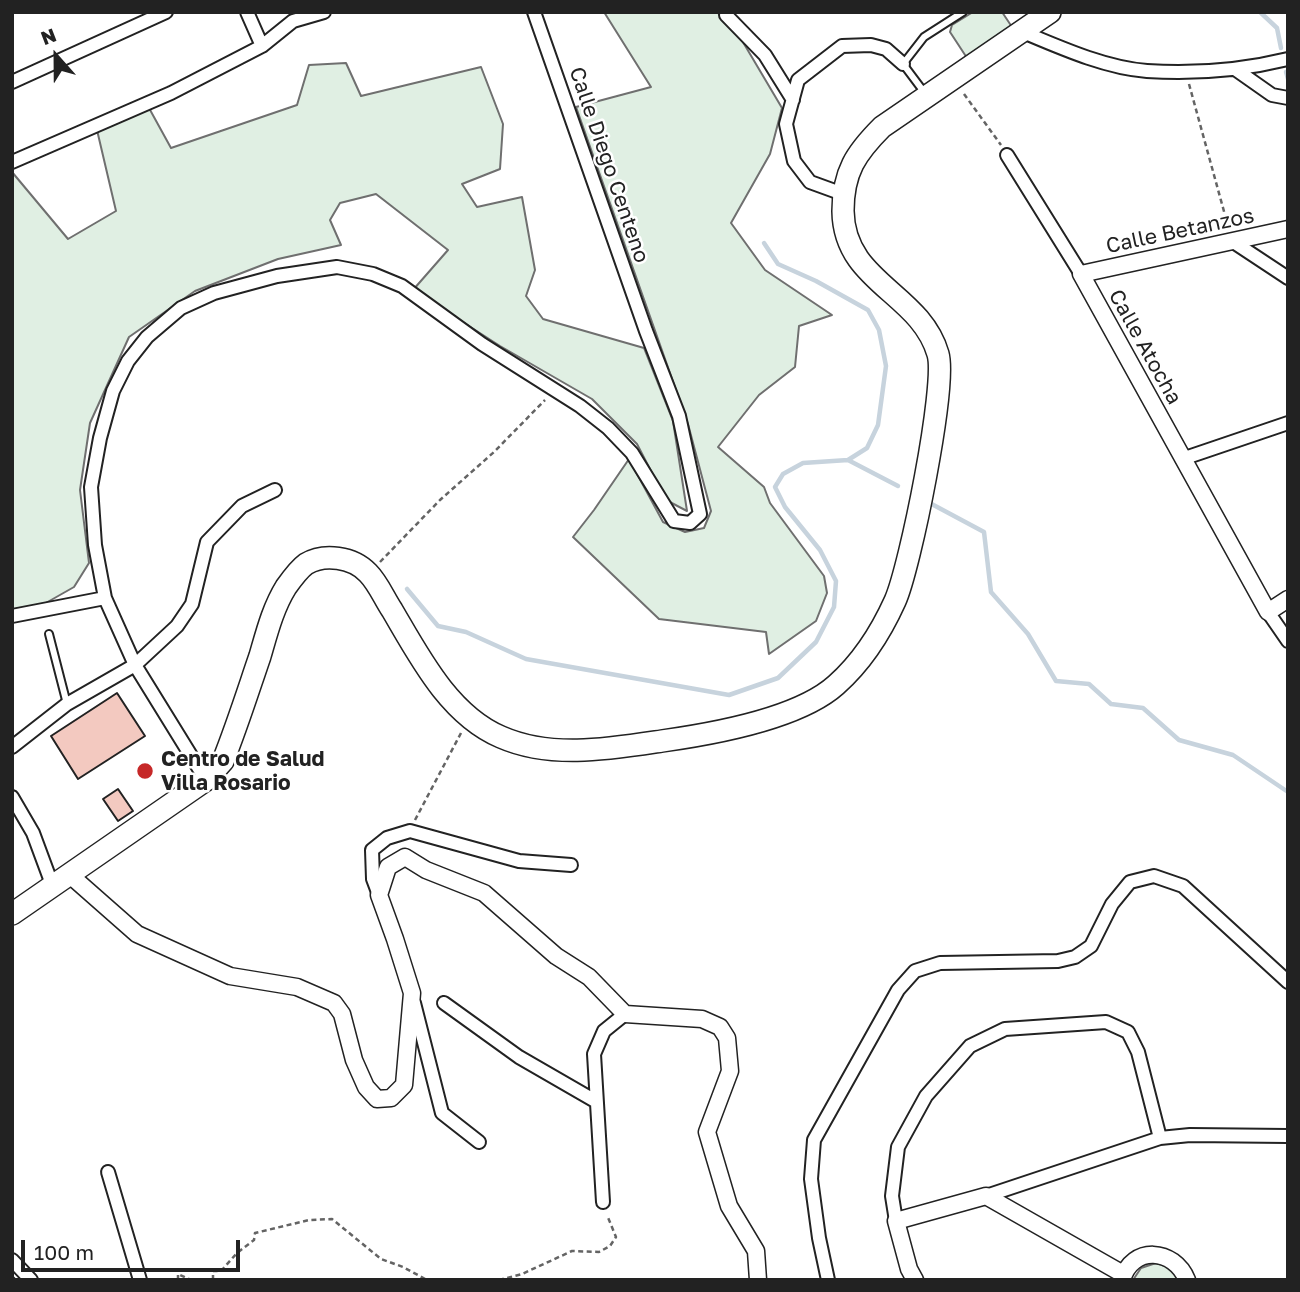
<!DOCTYPE html>
<style>
body{margin:0}
#map{position:relative;width:1300px;height:1292px;overflow:hidden;background:#fff;font-family:"Golos Text",sans-serif}
canvas{display:block}
.frame{position:absolute;inset:0;border:14px solid #222;pointer-events:none}
.north{position:absolute;left:21px;top:21px;width:70px;height:70px;-webkit-text-stroke:5px #fff;paint-order:stroke;rotate:339deg;font-size:19px;font-weight:700;line-height:28px;text-align:center;color:#222}
.north::after{content:'';display:block;margin:auto;width:24px;height:32px;background:#222;clip-path:polygon(50% 0,100% 100%,50% 72%,0 100%)}
.scale{position:absolute;left:21px;top:1240px;width:219px;height:32px;box-sizing:border-box;border:4px solid #222;border-top:0;padding-left:9px;font-size:21px;line-height:24px;white-space:nowrap;color:#222;-webkit-text-stroke:5px #fff;paint-order:stroke}
</style>
<div id="map">
<canvas width="1300" height="1292"></canvas>
<div class="frame"></div>
<div class="north">N</div>
<div class="scale">100 m</div>
</div>
<script>
const c = document.querySelector('canvas').getContext('2d');
c.lineJoin = 'round';
function fill(path, color) { c.fillStyle = color; c.fill(path, 'evenodd'); }
function strokePath(path, color, width, dash) { c.strokeStyle = color; c.lineWidth = width; c.lineCap = dash ? 'butt' : 'round'; c.setLineDash(dash || []); c.stroke(path); }
function label(font, color, halo, rows, align = 'center') {
  c.font = font + ' "Golos Text",sans-serif'; c.lineWidth = 5; c.setLineDash([]); c.textBaseline = 'middle'; c.strokeStyle = halo; c.fillStyle = color; for (const [text, x, y, turn = 0] of rows) {
    c.save(); c.translate(x, y); c.rotate((+turn || 0) * Math.PI / 180); c.textAlign = isNaN(turn) ? turn : align; if (halo) c.strokeText(text, 0, 0); c.fillText(text, 0, 0); c.restore();
  }
}
const green = new Path2D(`
 M604 12H717L737 32 782 108 770 154 731 223 765 270 832 315 799 326 795 367 759 395 718 447 764 487 770 503 824 576 827 593 816 621 769 654 766 632 659 619 573 537 594 510 629 459 663 522 685 532 704 528 711 511 688 424 576 107 651 87Z
 M973 12H1002L1014 30 969 61 950 32 952 25Z
 M346 63 361 96 481 67 503 124 500 169 462 184 477 207 522 197 535 270 526 296 543 319 644 348 673 421 687 511 666 500 637 444 592 399 500 346 413 290 448 250 376 194 340 203 330 220 341 245 278 259 195 291 129 337 90 423 80 490 89 563 74 587 37 608 12 614V172L68 239 116 211 97 130 149 108 171 148 297 105 309 65Z
 M1156 1263 1171 1268 1179 1280H1133L1141 1268Z`);
fill(green, '#e0efe3');
strokePath(green, '#6f6f6f', 2);
strokePath(new Path2D(`
 M1260 12 1277 28 1281 48
 M1286 72 1288 79
 M764 243 778 264 816 281 868 310 879 330 886 366 878 425 867 448 848 460
 M926 501 984 532 991 592 1028 634 1056 681 1089 684 1111 704 1143 708 1179 740 1233 755 1288 792
 M407 589 438 626 466 632 526 659 729 695 778 678 816 642 834 607 836 581 820 550 785 507 775 487 783 474 803 463 848 460 898 486`), '#c7d3dd', 4.5);
const building = new Path2D(`
 M117 693 145 736 78 779 51 736Z
 M118 789 133 811 118 821 103 799Z`);
fill(building, '#f3c9c0');
strokePath(building, '#222', 2);
const service = new Path2D(`
 M924 92 903 64 924 37 963 12
 M49 634 67 704`);
const minor = new Path2D(`
 M247 12 262 46
 M726 15 765 55 793 100
 M1023 32C1061 48 1106 68 1147 71 1194 74 1243 70 1288 59
 M1235 69 1272 95 1288 98
 M12 82 166 12
 M1007 155 1081 274
 M12 162 171 93 262 46 293 21 324 12
 M843 194 810 182 794 161 786 124 798 80 842 46 871 45 886 49 903 64
 M1232 241 1288 278
 M1182 459 1288 423
 M1268 612 1288 641
 M12 616 105 598
 M12 747 67 704 135 665 177 626 192 604 207 542 242 506 275 490
 M206 780 135 665 105 598 95 545 91 487 100 438 113 391 128 361 147 337 181 308 214 293 277 276 337 267 373 274 402 286 482 344 580 406 608 428 632 453 674 521 690 523 700 514 679 416 646 331 534 12
 M12 797 33 833 53 887
 M379 895 373 879 372 850 387 838 410 831 519 861 571 865
 M414 1003 442 1113 479 1142
 M444 1003 519 1057 597 1102
 M108 1172 140 1280
 M986 1196 1160 1138 1190 1135 1288 1136
 M603 1202 594 1054 604 1031 625 1014
 M896 1221 892 1196 898 1147 926 1096 970 1046 1005 1029 1106 1022 1128 1032 1138 1052 1160 1138
 M12 1260 31 1280
 M828 1280 819 1238 811 1179 814 1140 898 990 915 971 940 963 1058 961 1075 957 1091 946 1112 904 1130 882 1154 876 1183 886 1288 982`);
const tertiary = new Path2D(`
 M1288 229 1081 274 1268 612 1288 599
 M70 875 137 934 230 976 297 987 334 1003 342 1014 354 1060 366 1087 377 1099 391 1098 404 1085 412 993 395 939 379 895 388 867 405 857 426 870 484 893 556 956 589 977 625 1014 702 1019 720 1027 727 1038 730 1071 707 1132 729 1206 756 1251 758 1280
 M915 1280 909 1269 896 1221 986 1196 1123 1274
 M1122 1280C1132 1245 1174 1248 1187 1280`);
const primary = new Path2D(`
 M12 914 206 780 223 761C237 726 248 691 260 656 267 632 273 608 286 587 291 580 299 569 306 564 324 553 353 557 368 573 378 583 384 598 392 610 419 656 449 715 501 737 551 759 609 749 662 741 712 734 798 719 836 685 862 662 881 632 895 601 910 568 947 385 938 354 920 292 844 283 843 211 843 172 856 153 882 127L1050 12`);
strokePath(service, '#222', 10);
strokePath(minor, '#222', 16);
strokePath(tertiary, '#222', 19);
strokePath(primary, '#222', 24);
strokePath(new Path2D(`
 M1189 84 1228 226
 M964 94 1001 145
 M380 562 440 500 494 452 545 400
 M415 820 461 733
 M178 1280V1274L191 1280
 M213 1280V1271H221L237 1253 254 1240 255 1233 309 1220 332 1219 381 1259 403 1267 427 1280
 M499 1280 522 1274 572 1251 599 1252 610 1246 616 1237 607 1215`), '#646464', 2.5, [5, 3.5]);
strokePath(service, '#fff', 6);
strokePath(minor, '#fff', 12);
strokePath(tertiary, '#fff', 16);
strokePath(primary, '#fff', 21);
strokePath(new Path2D(`
 M12 1277 15 1280`), '#222', 3.5);
for (const [x, y, r, color] of [
 [145,771,9,"#c62828"]
]) { const dot = new Path2D(); dot.arc(x, y, r, 0, 2 * Math.PI); c.fillStyle = color; c.fill(dot); strokePath(dot, '#fff', 2.5); }
label('21px', '#222', '#fff', [
 ["Calle Diego Centeno",609,165,71],
 ["Calle Betanzos",1180,231,-12],
 ["Calle Atocha",1145,347,61]
]);
label('bold 21px', '#222', '#fff', [
 ["Centro de Salud",161,759],
 ["Villa Rosario",161,783]
], 'left');
</script>
